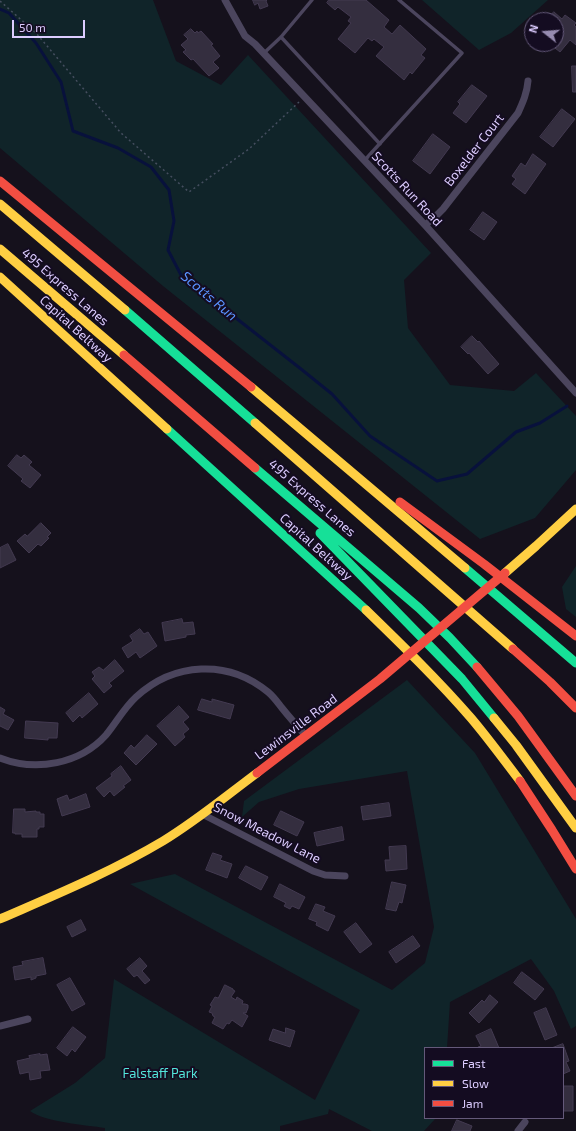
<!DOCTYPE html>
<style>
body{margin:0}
#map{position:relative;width:576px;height:1131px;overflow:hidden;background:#15111c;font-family:"Exo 2",sans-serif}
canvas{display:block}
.legend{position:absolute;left:424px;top:1047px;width:140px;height:72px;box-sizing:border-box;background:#140c21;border:1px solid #64597a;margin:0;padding:5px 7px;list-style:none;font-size:12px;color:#dcccff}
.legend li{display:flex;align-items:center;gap:8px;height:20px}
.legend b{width:20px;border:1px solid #64597a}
.north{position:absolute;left:524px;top:12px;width:40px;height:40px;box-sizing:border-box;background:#140c21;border:1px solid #64597a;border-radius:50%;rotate:287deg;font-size:11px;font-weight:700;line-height:16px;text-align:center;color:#dcccff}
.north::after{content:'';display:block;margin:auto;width:14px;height:18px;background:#968bb0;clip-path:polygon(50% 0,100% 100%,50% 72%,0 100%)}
.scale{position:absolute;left:12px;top:20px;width:73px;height:18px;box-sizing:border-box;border:2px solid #dcccff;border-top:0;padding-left:5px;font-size:12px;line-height:14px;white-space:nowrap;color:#dcccff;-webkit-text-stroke:3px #140c21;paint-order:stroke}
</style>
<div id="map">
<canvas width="576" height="1131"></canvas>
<ul class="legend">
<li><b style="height:5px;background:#16e098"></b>Fast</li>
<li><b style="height:5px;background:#ffcf43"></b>Slow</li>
<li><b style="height:5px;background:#f24e42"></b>Jam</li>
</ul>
<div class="north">N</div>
<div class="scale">50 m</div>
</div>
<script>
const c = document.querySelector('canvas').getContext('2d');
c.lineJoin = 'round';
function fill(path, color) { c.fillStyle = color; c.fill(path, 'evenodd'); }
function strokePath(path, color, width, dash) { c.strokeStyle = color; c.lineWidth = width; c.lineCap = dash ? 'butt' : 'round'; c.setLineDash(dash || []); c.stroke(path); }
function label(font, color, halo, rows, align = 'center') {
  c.font = font + ' "Exo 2",sans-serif'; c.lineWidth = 4; c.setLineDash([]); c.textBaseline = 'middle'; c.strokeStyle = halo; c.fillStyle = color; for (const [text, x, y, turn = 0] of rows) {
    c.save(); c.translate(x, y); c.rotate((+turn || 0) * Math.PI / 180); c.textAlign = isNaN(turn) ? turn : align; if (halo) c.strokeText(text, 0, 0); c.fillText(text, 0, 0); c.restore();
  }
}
fill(new Path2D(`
 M0 0H153L176 61 221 85 248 55 431 253 404 280 408 328 450 385 514 391 536 373 576 416V470L535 518 480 539 163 286 0 148Z
 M422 0H548L511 33 479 50Z
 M576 566V617L566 609 562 587Z
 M407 680 475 753 576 919V1026L571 1029 554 991 531 959 450 1002 447 1048H425V1118H436L424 1131H372L329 1109 328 1114 280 1126V1131H105V1128C86 1125 45 1122 30 1111L75 1083 105 1058 114 979 315 1100 360 1010 130 884 175 874 392 990 425 963 434 927 407 771 299 789 259 802 242 817 244 801Z`), '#102429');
strokePath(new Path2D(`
 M0 9 9 13 36 43 61 82 73 131 118 148 151 167 169 190 174 221 168 250 181 275 301 369 332 394 370 436 437 481 467 474 516 432 540 423 567 406`), '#08113c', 3);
const building = new Path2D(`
 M253 0H267L266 1 268 6 260 9 258 3 255 5Z
 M329 0H366L389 20 384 27 392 34 400 25 426 49 421 55 425 58 412 74 410 72 404 80 376 56 384 47 374 39 372 41 368 38 355 53 338 39 351 23 348 21 351 17 338 7 335 10 327 3Z
 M554 12 562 19 565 15 576 23 574 25 576 27V45L570 40 560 52 550 44H556V20H547Z
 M191 29 195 33 197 31 198 33 201 31 213 44 211 45 220 56 213 62 219 68 209 76 193 59 191 60 183 52 186 50 181 45 188 39 184 35Z
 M572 66H576V92H573Z
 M472 85 487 96 466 123 453 113 460 104 458 102Z
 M562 109 575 119 553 147 540 137Z
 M433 134 450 147 430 174 413 161Z
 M533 154 546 164 525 194 512 184 516 179 512 176 521 163 525 166Z
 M483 212 497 222 484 240 470 230Z
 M472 336 478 342 479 341 499 364 488 374 469 353 468 354 461 347Z
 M17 455 21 458 24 455 32 462 29 465 41 475 30 488 21 481 23 479 8 466Z
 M41 523 51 533 47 537 49 538 41 546 38 544 29 553 17 541 25 534 27 536Z
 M8 544 16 560 0 568V548Z
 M182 619 183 623 193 622 195 634 186 635V637L165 641 162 623Z
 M140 629 144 634 148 632 157 646 140 658 136 652 128 658 122 648 133 641 130 636Z
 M115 660 124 671 109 683 112 686 104 693 92 679 95 676 92 672 99 667 103 670Z
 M89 693 98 704 82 718 80 715 73 722 66 713Z
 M202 699 212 702V699L234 705 230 719 198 710Z
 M179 706 189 717 183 722 189 729 183 734 185 737 175 746 157 726Z
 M0 707 5 710 3 714 14 720 8 730 0 726Z
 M26 721 58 723 57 738H48V740L25 738Z
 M147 735 157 744 136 765 124 753 131 745 134 748Z
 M121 766 131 780 123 786 125 787 114 796 110 791 104 797 96 788 112 776 111 774Z
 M86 794 90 807 62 816 57 799 67 795 69 800Z
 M389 803 391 816 363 820 361 807Z
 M14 809H25V812L36 811V812H40V814H44V827H39V829H37V837H22V834H15V833H13Z
 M281 811 304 822 297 836 274 825Z
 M342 827 344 840 317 846 314 833Z
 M406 846 407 869 386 871 385 860H390L389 847Z
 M213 853 222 856 220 860 232 864 227 878 206 870Z
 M246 866 268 877 261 890 239 878Z
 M392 882 406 885 402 903 399 902 396 911 386 909Z
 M280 884 305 897 299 909 292 906 290 909 284 906 286 903 274 897Z
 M316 904 325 907 323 911 335 916 328 931 316 925 317 922 309 919Z
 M81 920 86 930 72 937 67 927Z
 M356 923 372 944 360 953 344 932Z
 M413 936 420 946 396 963 389 952Z
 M43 958 46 974 36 976V978L31 980V977L15 980 13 967 23 965 22 962Z
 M140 958 147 966 142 971 150 980 145 984 137 975 134 977 127 969Z
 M522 972 544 989 535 1000 514 983Z
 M70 978 85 1004 72 1011 57 985Z
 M225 985 233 989V990L235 991 231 997 236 1000 237 997 243 1001 242 1004H245L248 1005V1008L246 1013H243L248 1016 242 1027 232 1020 229 1024 227 1023 223 1029 212 1023 215 1017 213 1016 212 1013 209 1012 212 1006 210 1005 215 997 218 998Z
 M490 995 498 1002 479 1023 469 1013 482 1000 484 1002Z
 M546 1008 557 1035 545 1040 534 1013Z
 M73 1027 86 1037 75 1052 72 1049 67 1056 57 1048Z
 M286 1028 295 1031 290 1047 269 1040 273 1029 285 1033Z
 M491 1029 499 1048H478V1047L481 1046 476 1036Z
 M563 1044 569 1061 566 1062 570 1071 563 1074V1048H552Z
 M40 1054V1055L47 1054 50 1070 40 1071 41 1078 30 1080 29 1072 20 1074 17 1061 30 1058 29 1056Z
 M563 1086H573V1111H563Z
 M457 1120 472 1126 470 1131H452Z`);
fill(building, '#342e3f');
strokePath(building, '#433a51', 1);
strokePath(new Path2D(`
 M0 1 36 33 121 133 189 192 249 149 299 102`), '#454e5f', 1.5, [2, 3]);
strokePath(new Path2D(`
 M281 37 380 144
 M264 53 281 37 312 0
 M364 161 462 53 399 0`), '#4b455d', 3.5);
strokePath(new Path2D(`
 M225 0 245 36 255 44 425 225 576 393
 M425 225 434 218 443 209 518 113C523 102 527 93 528 81
 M0 758C36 772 80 764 106 735 116 723 124 708 136 697 174 662 228 659 268 692 274 697 278 703 282 708 290 718 298 727 306 736
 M202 814 313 871 325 875 345 876
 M0 1026 28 1019
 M518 1131 525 1122`), '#4b455d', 7);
strokePath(new Path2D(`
 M125 310 255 423
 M167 429 366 610
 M255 468 419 608 450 638 477 667
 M320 533 462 679 494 718
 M465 568 576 663`), '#16e098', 9);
strokePath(new Path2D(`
 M0 204 125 310
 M0 249 124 355
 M0 277 167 429
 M251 387 465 568
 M255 423 513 649
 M505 573 536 546 576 509
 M366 610C402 645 438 680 471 718 488 738 504 760 520 781
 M494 718 516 745 576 828
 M0 919C55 895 111 872 163 841 196 821 226 796 257 773`), '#ffcf43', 9);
strokePath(new Path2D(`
 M0 181 251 387
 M124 355 255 468
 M400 502 484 564 576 636
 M513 649 550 682 576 708
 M477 667 518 716 576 796
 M257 773 380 679 505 573
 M520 781 552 830 576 869`), '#f24e42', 9);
label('13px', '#dcccff', '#140c21', [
 ["Boxelder Court",474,150,-52],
 ["Scotts Run Road",407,189,47],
 ["495 Express Lanes",65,287,41],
 ["Capital Beltway",76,329,42],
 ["495 Express Lanes",312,498,41],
 ["Capital Beltway",316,547,42],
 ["Lewinsville Road",296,727,-37],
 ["Snow Meadow Lane",267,833,27]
]);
label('13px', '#53e4db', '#140c21', [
 ["Falstaff Park",160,1074]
]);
label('italic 14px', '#5a93ff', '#140c21', [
 ["Scotts Run",209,296,40]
]);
</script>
